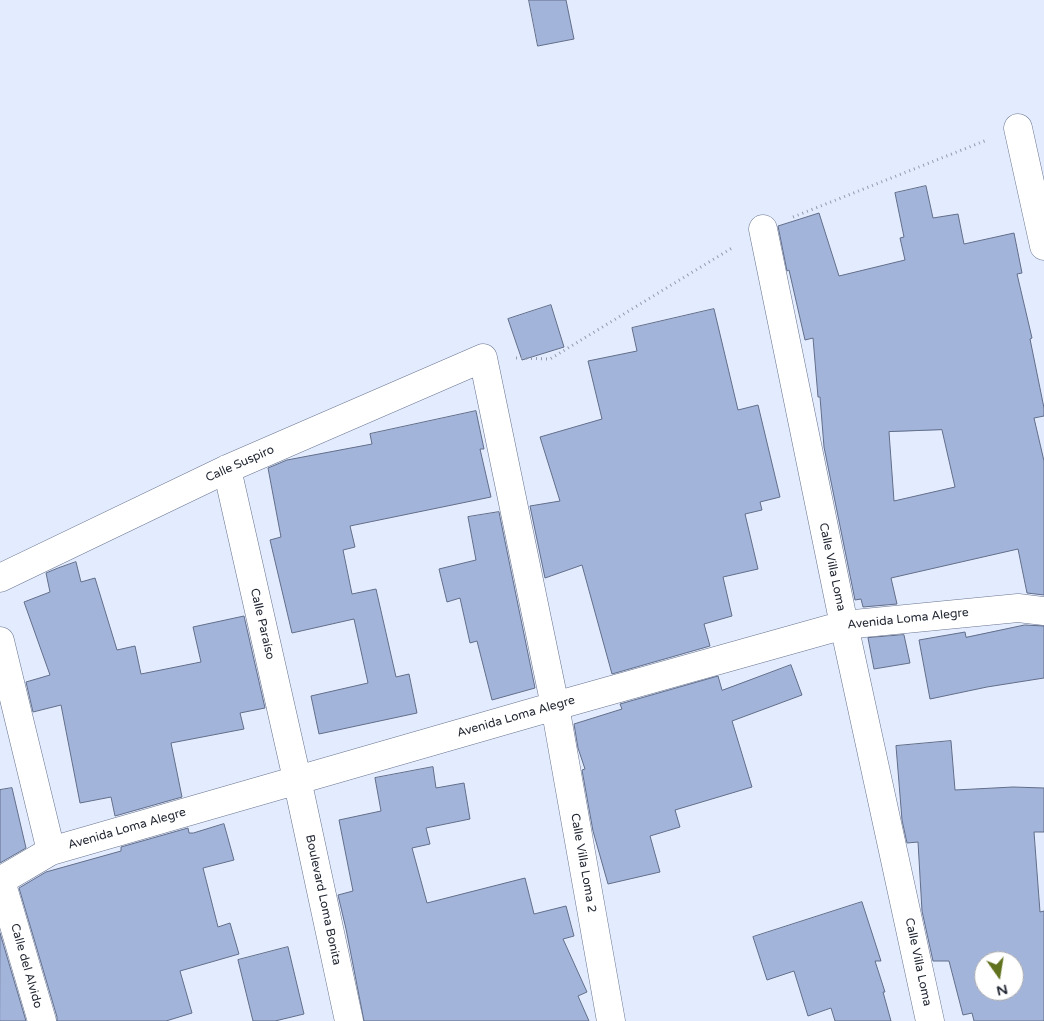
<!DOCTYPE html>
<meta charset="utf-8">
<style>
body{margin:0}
#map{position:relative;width:1044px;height:1021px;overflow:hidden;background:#e3ecff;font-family:"Varela Round",sans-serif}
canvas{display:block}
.north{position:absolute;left:974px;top:951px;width:50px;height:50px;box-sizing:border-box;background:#fff;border:1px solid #a7a9ad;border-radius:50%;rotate:167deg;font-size:14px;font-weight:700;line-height:20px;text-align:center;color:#222733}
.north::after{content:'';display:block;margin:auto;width:18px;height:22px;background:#61721e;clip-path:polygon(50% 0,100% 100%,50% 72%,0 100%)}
</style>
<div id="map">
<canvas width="1044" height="1021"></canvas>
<div class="north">N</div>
</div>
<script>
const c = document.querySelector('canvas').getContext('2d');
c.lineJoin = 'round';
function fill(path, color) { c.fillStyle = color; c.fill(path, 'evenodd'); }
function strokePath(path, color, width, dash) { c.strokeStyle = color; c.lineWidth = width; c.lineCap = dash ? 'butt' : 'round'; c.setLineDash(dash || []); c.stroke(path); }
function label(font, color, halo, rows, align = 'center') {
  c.font = font + ' "Varela Round",sans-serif'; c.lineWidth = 4.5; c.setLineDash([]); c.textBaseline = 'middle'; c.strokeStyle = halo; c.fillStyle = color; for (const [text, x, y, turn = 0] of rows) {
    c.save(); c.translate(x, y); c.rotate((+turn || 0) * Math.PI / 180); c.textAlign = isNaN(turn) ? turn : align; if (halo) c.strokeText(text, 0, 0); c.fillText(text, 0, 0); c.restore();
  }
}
const building = new Path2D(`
 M529 0H566L574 39 538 46Z
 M926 186 933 218 958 214 964 244 1014 233 1022 273 1017 274 1032 338 1030 339 1044 408V416L1034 418 1044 461V595L1027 593 1018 549 891 578 897 604 863 607 861 599 855 600 824 447 820 397H818L813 338 805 340 789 270 787 271 778 226 819 213 839 276 905 260 900 238 904 237 895 193ZM942 430 955 487 894 501 889 432Z
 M551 305 564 347 522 360 508 319Z
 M714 309 738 410 758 405 780 497 760 502 762 510 745 514 758 569 723 577 732 616 704 624 710 646 612 674 582 565 545 578 530 506 560 501 540 437 602 419 588 361 637 351 632 328Z
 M476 411 484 449H480L491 497 350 526 355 547 343 550 352 594 376 589 396 677 409 674 417 713 319 734 311 696 368 683 354 619 292 633 270 540 281 537 268 468 287 460 372 444 370 434Z
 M499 512 535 688 492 700 477 641 470 643 460 598 447 602 439 569 476 560 468 517Z
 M76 562 81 582 95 578 117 650 135 646 141 674 201 662 193 627 244 616 265 708 240 713 244 729 171 743 182 797 115 816 111 797 80 803 61 705 33 712 26 682 50 675 24 602 50 592 46 573 58 568Z
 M1025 625 1044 626V678L987 687 930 699 919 640 965 632 966 637Z
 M904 635 910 663 874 669 868 638Z
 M791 665 802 695 732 721 752 787 675 810 680 827 650 836 660 872 608 884 593 831 582 770 585 769 578 748 574 724 622 709 620 704 718 676 722 690Z
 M951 741 955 790 1013 787 1044 788V832H1034L1040 912 1044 911V1021H974L972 1013 963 1015 949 961H933L922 911 918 842 907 843 902 820 896 746ZM984 961H1014V991H984Z
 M433 767 436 788 464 783 470 819 426 828 430 844 412 848 427 903 525 878 534 914 566 906 574 936 563 939 587 992 578 996 589 1021H364L346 929 338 895 353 891 339 820 381 811 375 778Z
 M12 788 26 848 0 863V790Z
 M224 824 234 860 203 868 218 927 230 923 239 954 180 971 192 1013 166 1021H57V1017L19 888 46 872 121 851V847L188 828 189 833H193Z
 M862 902 881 961H875L885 992H883L891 1021H835L831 1008 808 1016 794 971 767 980 753 937Z
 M0 933 26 1021H0Z
 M288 947 304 1014 275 1021H253L238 960Z`);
fill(building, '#a3b4db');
strokePath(building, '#626e89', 1);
const minor = new Path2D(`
 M1018 128 1044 246
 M763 229 844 625 930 1021
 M227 469 297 779 349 1021
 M0 578 227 469 483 358 555 706 611 1021
 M0 641 51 851
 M0 881 51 851 555 706 844 625 1018 608 1044 611
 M1 881 42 1021`);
strokePath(minor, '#687490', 29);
strokePath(new Path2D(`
 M793 217 987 140
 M516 358 550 359 732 248`), '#949cac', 3, [1, 4]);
strokePath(minor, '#fff', 28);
label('12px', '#222733', '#fff', [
 ["Calle Suspiro",240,464,-24],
 ["Calle Villa Loma",832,567,78],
 ["Avenida Loma Alegre",908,619,-6],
 ["Calle Paraíso",262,624,77],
 ["Avenida Loma Alegre",516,717,-16],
 ["Avenida Loma Alegre",127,829,-16],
 ["Calle Villa Loma 2",583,863,80],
 ["Boulevard Loma Bonita",323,900,78],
 ["Calle Villa Loma",918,962,78],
 ["Calle del Alvido",26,966,74]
]);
</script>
